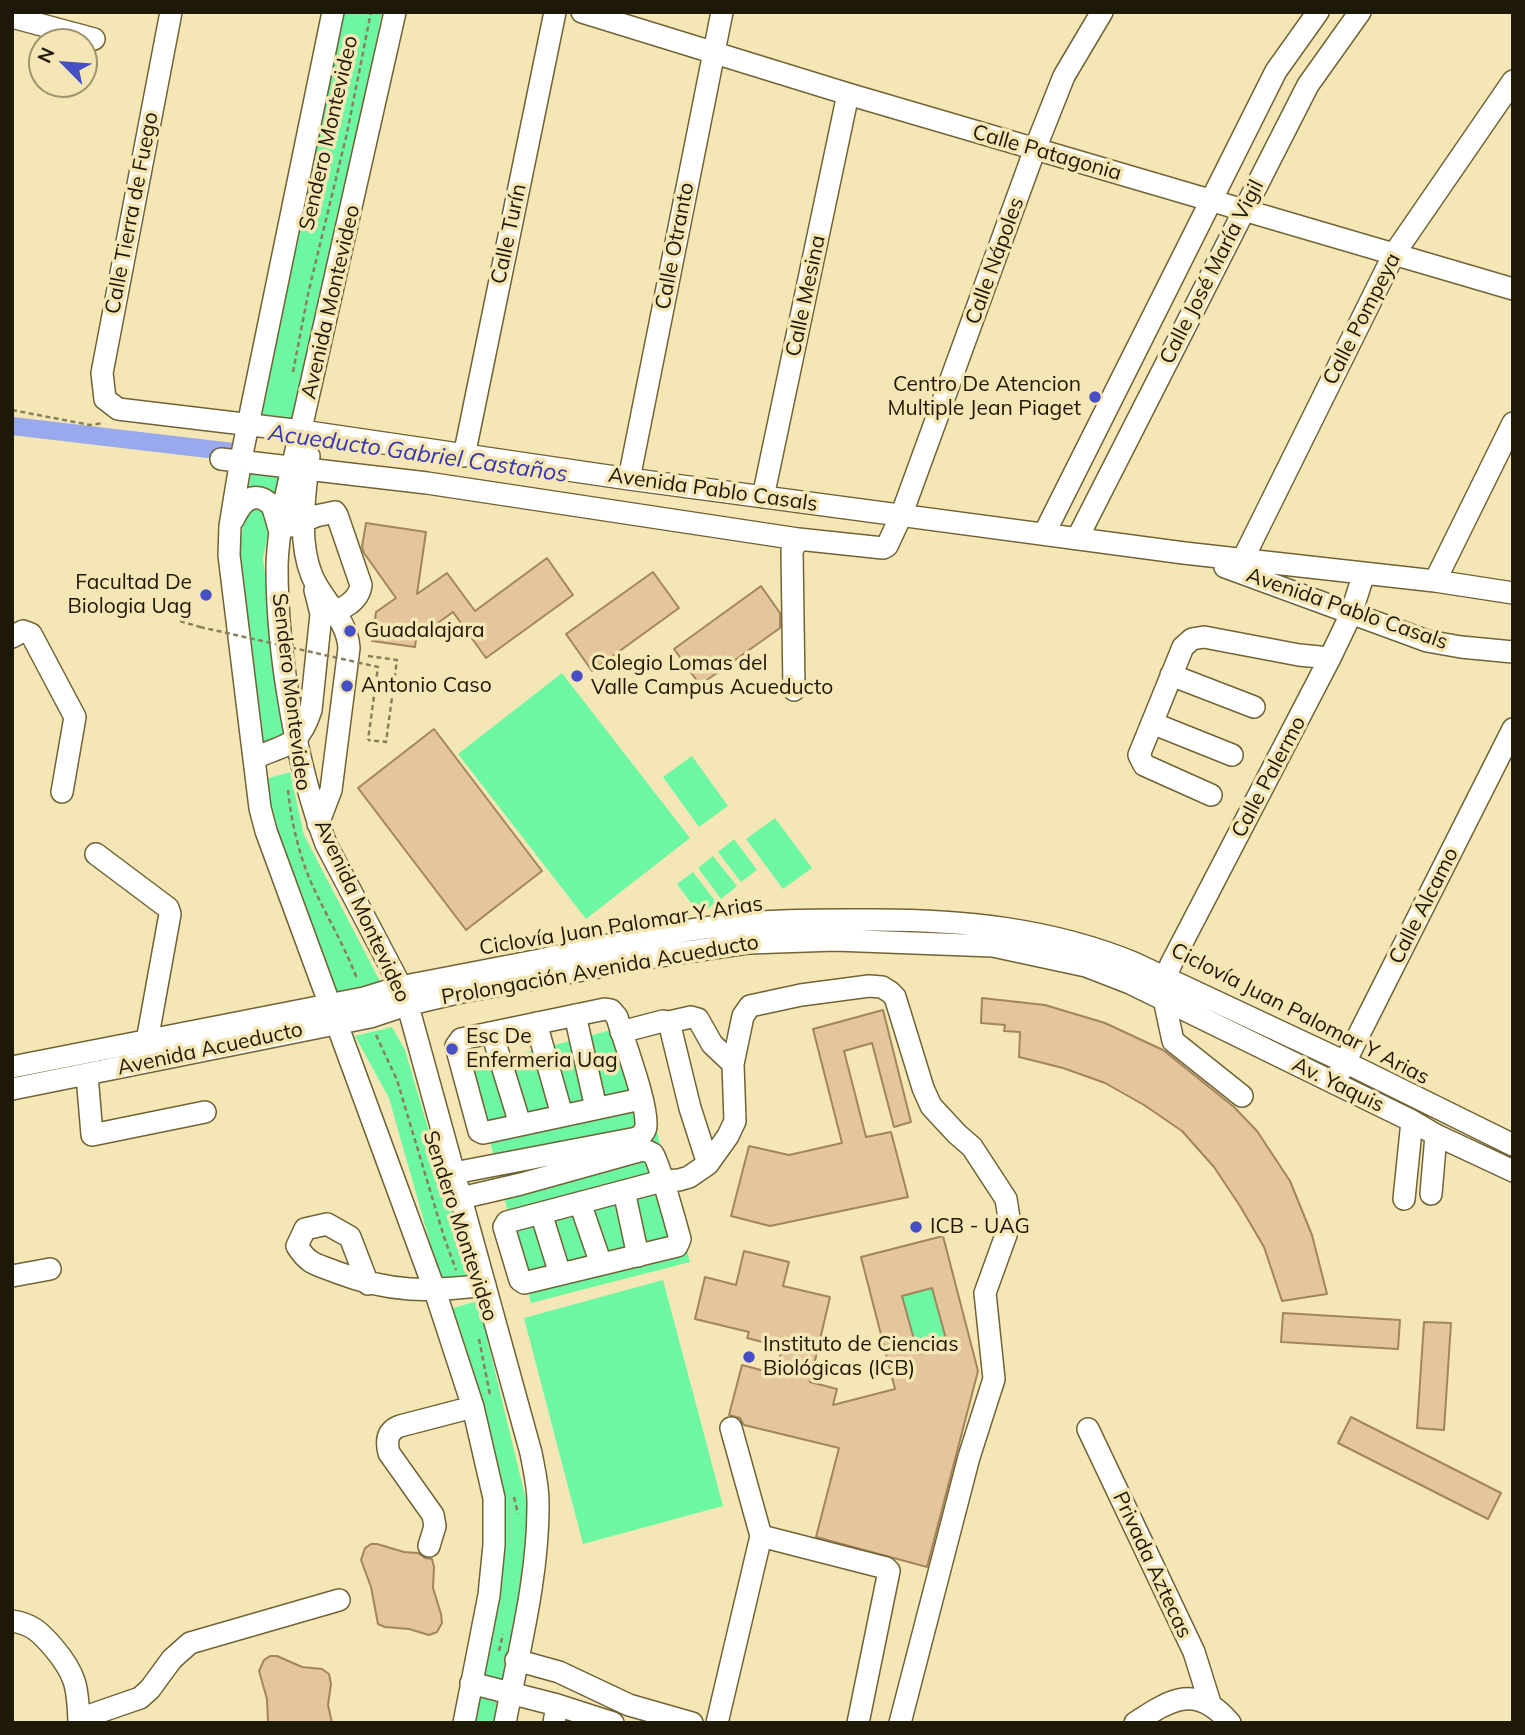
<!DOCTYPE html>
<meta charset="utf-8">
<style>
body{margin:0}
#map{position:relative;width:1525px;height:1735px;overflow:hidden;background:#f5e7b5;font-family:Mulish,sans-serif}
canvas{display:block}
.frame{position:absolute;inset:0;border:14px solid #1e1806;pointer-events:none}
.north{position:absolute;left:28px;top:28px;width:70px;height:70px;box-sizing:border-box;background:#f5e7b5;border:2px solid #9f946f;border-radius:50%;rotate:295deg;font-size:19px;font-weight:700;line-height:28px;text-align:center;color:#1e1806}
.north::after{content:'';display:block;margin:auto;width:24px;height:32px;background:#464fc4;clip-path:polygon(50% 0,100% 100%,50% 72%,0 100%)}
</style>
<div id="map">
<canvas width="1525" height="1735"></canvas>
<div class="frame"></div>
<div class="north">N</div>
</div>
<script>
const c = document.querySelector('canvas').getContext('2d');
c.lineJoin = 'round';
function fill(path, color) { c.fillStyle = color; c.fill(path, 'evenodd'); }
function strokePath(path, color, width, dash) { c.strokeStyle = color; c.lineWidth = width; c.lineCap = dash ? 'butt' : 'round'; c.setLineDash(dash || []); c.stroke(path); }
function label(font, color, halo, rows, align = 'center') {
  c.font = font + ' Mulish,sans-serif'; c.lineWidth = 7; c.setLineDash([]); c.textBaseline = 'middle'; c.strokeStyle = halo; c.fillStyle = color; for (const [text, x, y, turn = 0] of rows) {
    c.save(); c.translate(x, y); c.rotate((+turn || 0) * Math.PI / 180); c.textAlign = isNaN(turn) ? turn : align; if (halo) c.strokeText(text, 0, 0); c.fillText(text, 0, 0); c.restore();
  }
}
fill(new Path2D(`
 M336 12H382L341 227 298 422 257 420Z
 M252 465 280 472 263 559 288 739 258 752 237 593 241 539Z
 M562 673 690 838 586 919 458 754Z
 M692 756 728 806 699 827 663 777Z
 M290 772 304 835 384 989 335 998 279 862 262 780Z
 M775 818 812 868 783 889 746 839Z
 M734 839 757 870 741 882 718 852Z
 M713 856 737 886 721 899 698 868Z
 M693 872 716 902 700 915 677 884Z
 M630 1025 690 1262 531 1303 471 1067Z
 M392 1027 405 1050 473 1281 442 1285 389 1098 355 1036Z
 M663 1280 723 1506 583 1544 524 1318Z
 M932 1288 948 1346 918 1354 902 1296Z
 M478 1301 527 1504 524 1568 495 1723H468L499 1553 449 1309Z`), '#6df7a3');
strokePath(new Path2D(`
 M12 426 242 453`), '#99a9ee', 18);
const building = new Path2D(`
 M366 523 426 532 417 594 447 573 475 611 547 558 573 595 486 658 453 612 416 639 415 647 372 641 376 612 396 598 364 553 362 547Z
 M653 572 679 608 592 671 566 634Z
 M761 586 780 613V628L700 685 674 649Z
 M434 729 542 871 466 930 358 788Z
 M982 998 1045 1005 1105 1023 1163 1050 1234 1107 1257 1131 1290 1181 1312 1235 1327 1294 1282 1301 1264 1247 1240 1206 1214 1167 1182 1131 1144 1105 1105 1083 1063 1068 1019 1057 1020 1032 1004 1031 1005 1025 981 1023Z
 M883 1010 911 1122 894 1127 872 1043 844 1051 866 1137 891 1132 908 1197 770 1226 731 1216 749 1146 789 1155 842 1143 813 1029Z
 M943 1236 978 1371 927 1567 816 1537 839 1448 744 1425 740 1418 729 1415 742 1365 776 1374 782 1347 747 1338 749 1332 695 1319 705 1277 736 1285 744 1251 789 1262 783 1286 830 1297 810 1382 837 1389 833 1405 895 1389 861 1257ZM932 1288 948 1346 918 1354 902 1296Z
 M1283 1313 1400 1320 1398 1349 1281 1342Z
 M1424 1322 1451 1323 1444 1430 1417 1428Z
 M1351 1417 1501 1493 1488 1519 1338 1443Z
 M371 1544H377L404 1552 418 1553 425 1558 432 1559 434 1567 433 1588 441 1614 442 1623 437 1632 429 1635 409 1629 385 1627 378 1624 371 1587 361 1560 365 1548Z
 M270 1656H277L302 1667 322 1669 329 1674 331 1684 328 1705 332 1723H268L267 1699 259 1671 264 1660Z`);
fill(building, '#e5c59b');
strokePath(building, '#a3855d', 2);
const minor = new Path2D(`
 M171 12 102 373 105 399 118 409 302 431 629 479 1184 553 1435 581 1513 593
 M333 12 241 459 230 526 229 555 260 808 266 831 435 1291 473 1407 494 1498V1545L489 1595 464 1723
 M395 12 284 504C281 525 277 547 277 568 277 653 296 765 326 844L398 981 411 1017 531 1453C534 1469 538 1485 538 1501 539 1575 519 1650 505 1723
 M582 12 848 94 1513 289
 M12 17 94 39
 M309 456C305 494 297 539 312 576 323 602 347 618 349 648L331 790 318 824
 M464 456 555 12
 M221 459 427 483 798 539
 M629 479 722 12
 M763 497 848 94
 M233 520C239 508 247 493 263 499 266 501 270 503 272 506 275 513 277 522 279 529
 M291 526 316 516 335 512 337 515 361 585C359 602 340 611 325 614
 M1044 534 1276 71 1318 12
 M1077 539 1308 85 1360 12
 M1225 567 1427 641 1461 647 1513 652
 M1238 569 1394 254 1513 81
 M1435 581 1513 423
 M12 637 23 631 31 634 75 717 62 792
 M1171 675 1254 707
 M794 690 792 551 798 539 883 548 887 546 901 516 1035 149 1064 76 1102 12
 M1152 723 1232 755
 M254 758C287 744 299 747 311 710L321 614 315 590
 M1211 795 1144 765 1139 755 1183 647 1192 639 1204 637 1299 655 1330 658
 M96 854 168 908 170 914 147 1041
 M1166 977 1171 964 1330 658 1351 614 1364 573
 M1164 999 1173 1041 1242 1096
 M575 1015 596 1108
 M669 1022 691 1017 698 1019 712 1044 733 1064 735 1121 728 1136 708 1164
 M536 1023 562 1115
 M492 1033 520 1124
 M733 1064 743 1016 750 1006 801 995 869 986 882 987 890 992 895 997 923 1088 931 1106 957 1134 972 1147 1006 1199 1009 1218 1006 1235 985 1293 994 1379 969 1457 900 1723
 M12 1067 364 998 400 987C446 978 493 969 540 960 609 945 678 929 748 923 790 919 832 920 875 920 964 920 1051 929 1134 963L1345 1062 1513 1145
 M1340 1072 1513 729
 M87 1075 92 1135 205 1112
 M12 1089 370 1017 406 1005 457 993 654 957 749 943 835 940 993 946 1086 966 1130 983 1412 1121 1436 1135 1513 1171
 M454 1173 637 1138C642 1135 646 1131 646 1125 647 1101 624 1042 617 1017L611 1010 605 1009 461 1039 456 1046 479 1131 483 1133 641 1099
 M624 1191 638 1256
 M1431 1194 1436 1135
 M461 1198 521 1184 643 1150C647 1151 649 1151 653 1154 659 1161 676 1225 680 1239L677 1246 524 1283 520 1280 504 1227 507 1222 662 1181 679 1180 689 1177 708 1164 690 1108 669 1022 663 1021 621 1032
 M1404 1199 1412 1121
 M580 1203 601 1264
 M541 1213 560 1274
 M12 1276 50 1269
 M368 1284 350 1237 327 1224 305 1229 297 1246C309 1265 316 1264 336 1272 391 1293 428 1292 485 1285
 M731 1428 761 1536
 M1088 1429 1194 1652 1210 1703
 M429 1546 435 1526 433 1515 389 1453C386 1441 387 1431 400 1426L473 1407
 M12 1621C32 1624 40 1632 53 1647 76 1674 78 1687 79 1723
 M516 1660 559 1672 629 1705 692 1723
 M471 1683 557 1705 554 1723
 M557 1705 613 1723
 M79 1719 140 1698 150 1689 172 1659 190 1643 339 1600
 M717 1723 761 1536 886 1568 889 1571 858 1723
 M1135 1723C1171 1699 1197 1683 1230 1723`);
strokePath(minor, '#706335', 24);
strokePath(new Path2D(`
 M293 372 308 294 347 133 371 12
 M12 410 90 425 104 423
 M180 621 200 627
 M368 656 397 660 386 742 368 740
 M288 790C291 820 298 851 310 880 325 914 344 944 357 979
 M376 1035 397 1080 444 1237 456 1270
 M479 1339 490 1395
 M514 1497 518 1514
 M499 1651 503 1634`), '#897f5d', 2.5, [5, 3.5]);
strokePath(minor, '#fff', 21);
strokePath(new Path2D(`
 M200 627 378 667 368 740`), '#897f5d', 2.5, [5, 3.5]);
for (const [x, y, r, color] of [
 [1095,397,7,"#464fc4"],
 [206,595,7,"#464fc4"],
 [350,631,7,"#464fc4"],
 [577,676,7,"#464fc4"],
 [347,686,7,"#464fc4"],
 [452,1049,7,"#464fc4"],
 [916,1227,7,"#464fc4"],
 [749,1357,7,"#464fc4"]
]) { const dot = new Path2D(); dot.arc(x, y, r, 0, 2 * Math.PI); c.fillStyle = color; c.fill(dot); strokePath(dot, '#f5e7b5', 2.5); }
label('21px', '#1e1806', '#f5e7b5', [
 ["Sendero Montevideo",329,133,-77],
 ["Calle Patagonia",1047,153,16],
 ["Calle Tierra de Fuego",132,213,-79],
 ["Calle Turín",509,234,-78],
 ["Calle Otranto",675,246,-79],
 ["Calle Nápoles",995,261,-70],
 ["Calle José María Vigil",1212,272,-63],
 ["Calle Mesina",806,296,-78],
 ["Avenida Montevideo",331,302,-77],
 ["Calle Pompeya",1362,319,-63],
 ["Avenida Pablo Casals",713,490,8],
 ["Avenida Pablo Casals",1347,609,19],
 ["Sendero Montevideo",291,692,83],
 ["Calle Palermo",1269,777,-62],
 ["Calle Alcamo",1424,906,-63],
 ["Avenida Montevideo",362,911,65],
 ["Ciclovía Juan Palomar Y Arias",621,926,-9],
 ["Prolongación Avenida Acueducto",600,970,-10],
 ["Ciclovía Juan Palomar Y Arias",1300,1014,27],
 ["Avenida Acueducto",210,1049,-12],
 ["Av. Yaquis",1338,1085,26],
 ["Sendero Montevideo",460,1226,72],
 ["Privada Aztecas",1152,1565,65]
]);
label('21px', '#1e1806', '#f5e7b5', [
 ["Centro De Atencion",1081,385,"right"],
 ["Multiple Jean Piaget",1081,409,"right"],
 ["Facultad De",192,583,"right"],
 ["Biologia Uag",192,607,"right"],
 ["Guadalajara",364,631],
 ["Colegio Lomas del",591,664],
 ["Valle Campus Acueducto",591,688],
 ["Antonio Caso",361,686],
 ["Esc De",466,1037],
 ["Enfermeria Uag",466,1061],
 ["ICB - UAG",930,1227],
 ["Instituto de Ciencias",763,1345],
 ["Biológicas (ICB)",763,1369]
], 'left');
label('italic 23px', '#3533b7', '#f5e7b5', [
 ["Acueducto Gabriel Castaños",418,454,8]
]);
</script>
